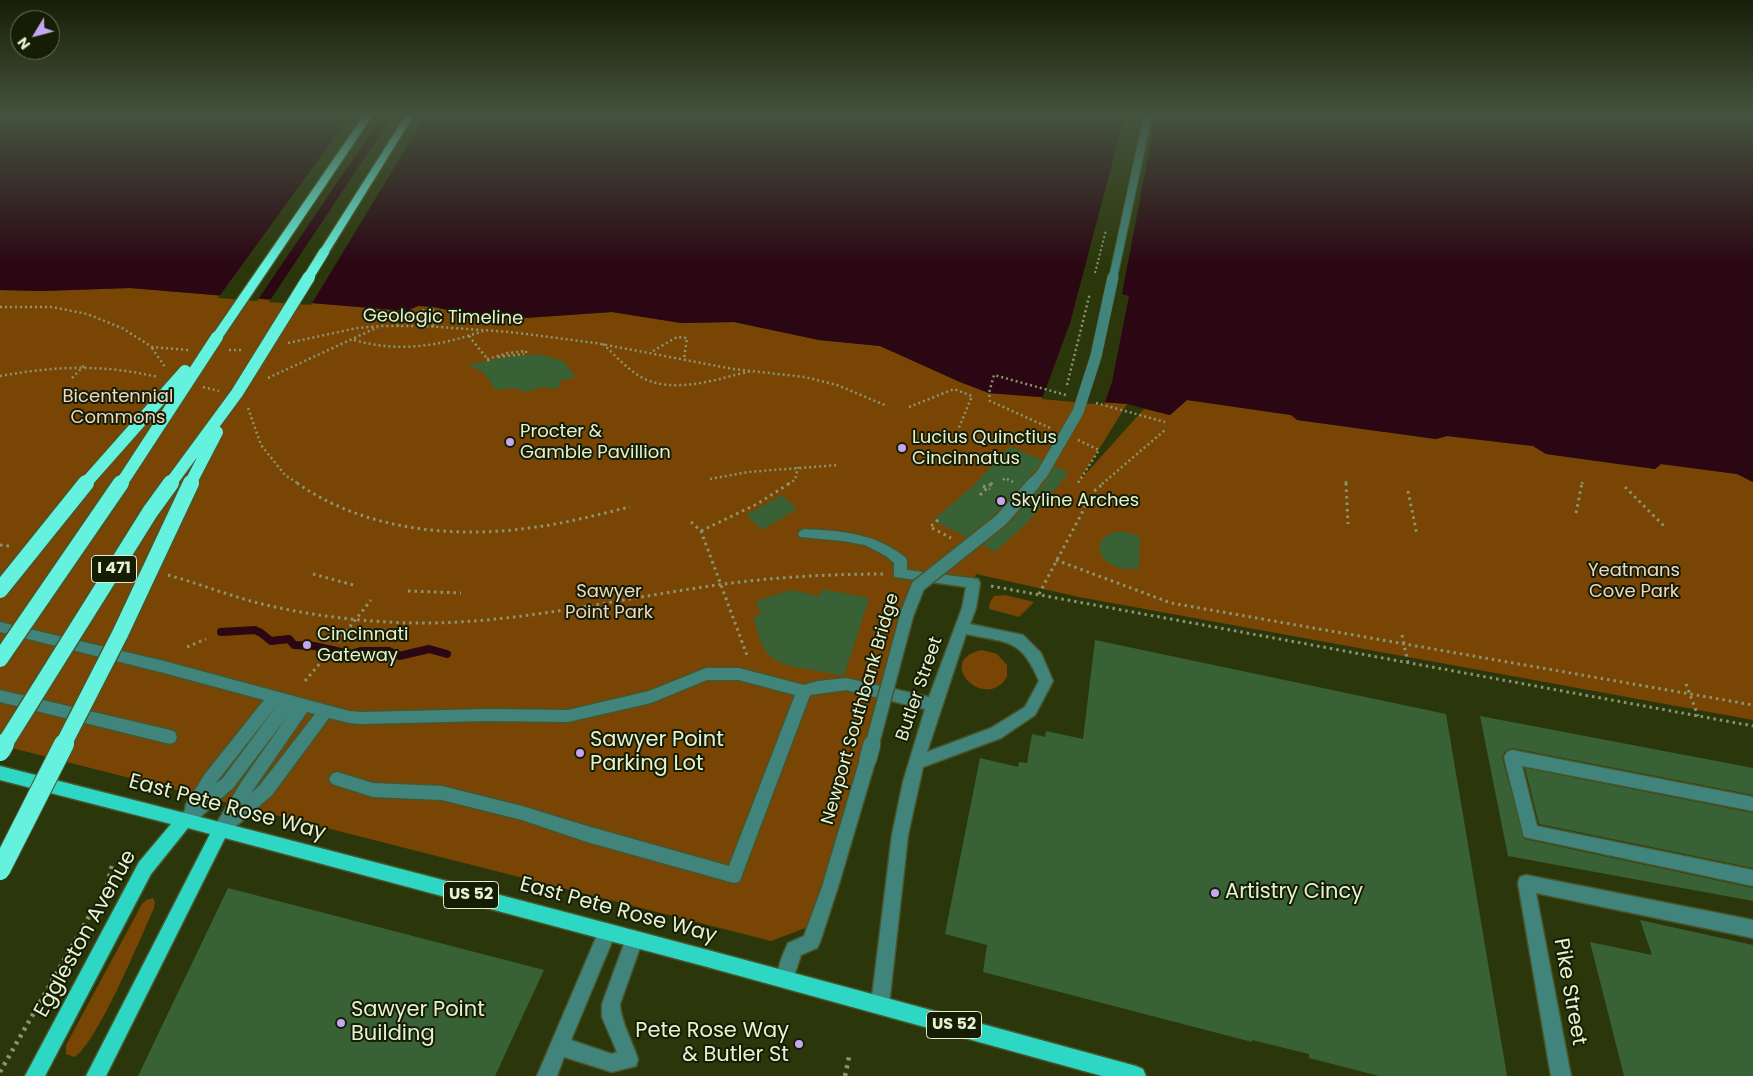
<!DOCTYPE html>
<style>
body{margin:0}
#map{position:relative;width:1753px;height:1076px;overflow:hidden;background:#2b370a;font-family:Poppins,sans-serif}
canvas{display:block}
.north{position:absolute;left:10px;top:10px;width:50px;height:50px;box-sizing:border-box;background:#161d05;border:1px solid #697257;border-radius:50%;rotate:233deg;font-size:14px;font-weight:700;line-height:20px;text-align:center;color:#e6f1d2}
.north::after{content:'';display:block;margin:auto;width:18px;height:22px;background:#c5a6f1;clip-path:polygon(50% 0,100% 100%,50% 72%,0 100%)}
</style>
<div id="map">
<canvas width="1753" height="1076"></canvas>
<div class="north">N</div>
</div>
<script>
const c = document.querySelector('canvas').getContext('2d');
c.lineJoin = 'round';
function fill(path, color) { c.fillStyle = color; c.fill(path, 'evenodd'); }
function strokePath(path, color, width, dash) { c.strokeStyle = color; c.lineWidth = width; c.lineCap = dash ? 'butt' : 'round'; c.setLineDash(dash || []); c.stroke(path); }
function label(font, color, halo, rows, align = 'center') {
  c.font = font + ' Poppins,sans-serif'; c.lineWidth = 4; c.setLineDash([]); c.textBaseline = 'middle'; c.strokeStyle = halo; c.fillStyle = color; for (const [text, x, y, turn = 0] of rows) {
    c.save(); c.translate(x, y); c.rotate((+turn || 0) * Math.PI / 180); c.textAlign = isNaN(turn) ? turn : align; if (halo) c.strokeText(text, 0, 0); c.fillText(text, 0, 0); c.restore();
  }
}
fill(new Path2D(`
 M130 288 407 311 418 306 434 307 474 316 525 318 612 312 681 323 734 322 819 340 880 346 960 382 989 393 1127 404 1080 480 1144 409 1170 415 1187 400 1291 415 1298 420 1436 439 1447 436 1533 446 1546 454 1655 469 1661 464 1737 474 1753 482V720L1079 597 976 574 973 583 916 575 868 759 819 923 771 941 0 745V290L42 291Z
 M1005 595 1034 602 1019 617 989 609 990 602 994 596Z
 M982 650 997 654 1007 665V677C985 713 933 660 982 650Z
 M153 898 155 902 154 908C139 941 99 1039 75 1057L66 1054V1045L142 904 146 900Z`), '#784504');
fill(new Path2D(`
 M0 115H1753V482L1737 474 1661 464 1655 469 1546 454 1533 446 1447 436 1436 439 1297 420 1291 415 1187 400 1170 415 1127 404 989 393 960 382 880 346 819 340 734 322 681 323 612 312 525 318 474 316 434 307 418 306 407 311 130 288 42 291 0 290Z`), '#2b0613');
fill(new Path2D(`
 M351 115H383L257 301 218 298Z
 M393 115H426L311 305 269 302Z
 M1125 115H1156L1122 294 1129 296 1112 382 1104 405 1042 399 1070 323Z`), '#2b370a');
strokePath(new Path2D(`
 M221 632 255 630 261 633 271 641 289 639 294 645 314 646 350 654 361 651H389L399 656 429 649 447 654`), '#2b0613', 8);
fill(new Path2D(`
 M538 354 563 361 576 377 559 381V389L542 387 526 392 513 388 496 390 483 372 467 365 513 356Z
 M1010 446 1042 460 1036 470 995 514 966 537 933 520 973 486Z
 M1055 466 1069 473 1027 523 995 552 983 545 1007 526 1040 489Z
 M782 495 797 509 762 530 746 515Z
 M1115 532H1125L1140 536 1139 569H1124L1115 566 1107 562 1101 555 1099 547 1101 541 1107 535Z
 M822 589 869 598 844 676 790 666 776 661 767 653 761 643 753 617 761 615 756 601 790 590 819 596Z
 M1095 640 1446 714 1507 1076H1379L1309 1058V1054L1252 1040V1042L983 972 987 945 945 934 980 758 1018 767 1019 762 1027 763 1032 734 1045 737 1046 731 1083 739Z
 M1480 716 1753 768V795L1512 748 1505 751 1502 757 1524 839 1753 888V901L1508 856Z
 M1525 768 1753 813V868L1539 824Z
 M228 888 544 970 495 1076H138Z
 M1640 920 1753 945V1076H1624L1590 942 1652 955Z`), '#386135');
const minor = new Path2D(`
 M804 529C841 531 876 533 906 558L907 561V570L978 579 980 583 976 608 970 624 1023 635 1041 653 1053 681 1035 715 1001 738 923 767 908 835 889 1005 886 1011 880 1014 874 1011 871 1005 892 835 903 782 925 709 846 690 810 695 742 875 740 881 734 883 587 842 522 820 442 800 373 797 332 784 329 779 332 774 337 772 373 783 442 786 522 806 587 826 729 866 795 695 739 680H707L651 703 568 722 488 721 362 724 349 723 329 718 272 795 227 834 221 837 215 834 213 829 242 781 286 718 233 788 191 825 185 827 179 825 177 820 185 810 186 804 205 774 264 700 164 673 0 632V622L164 661 349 711 362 712 488 709 568 710 649 691 706 668H739L804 685 818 681 846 678 929 697 962 608 966 587 895 577 894 574V563L886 556 865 545 843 541 800 537 798 534 800 531ZM966 634C1008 643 1021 638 1039 681L1025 707 991 728 927 752ZM278 704 223 778 215 784ZM307 712 315 714 260 785 251 793Z
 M0 690 170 730 175 732 177 737 175 742 170 744 0 702Z
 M1512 750 1753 797V811L1522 766 1537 826 1753 870V886L1524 837 1504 757 1507 752Z
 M868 752 873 754 876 759 838 887 820 942 817 948 801 955 791 985 785 988 779 985C774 974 783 954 788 943L804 936 822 887 860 759 863 754Z
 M1526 875 1753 920V938L1536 893 1571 1076H1551L1518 883 1520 877Z
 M607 923 613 926 616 932 571 1040 612 1054 617 1052 602 1017V1004L628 933 634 930 640 933 643 939 620 1004C620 1020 633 1043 638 1059L636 1066 612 1072 564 1057 557 1076H537L601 926Z`);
const major = new Path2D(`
 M0 766C380 862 758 962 1136 1066L1143 1069 1146 1076H1102L711 968 225 838 106 1076H86L210 834 188 828 151 874 45 1076H25L139 862 171 824 0 780Z`);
const highway = new Path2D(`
 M364 115H373L221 340H213L211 337Z
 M406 115H414L329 252 328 254H320L319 252Z`);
strokePath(minor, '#49552a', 3);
strokePath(major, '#49552a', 3);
strokePath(highway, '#49552a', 3);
strokePath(new Path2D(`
 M1095 273 1106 230`), '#8b9671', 2, [2, 2.5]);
strokePath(new Path2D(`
 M0 307H52L87 314 122 328 152 347 188 350
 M397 326C408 318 418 308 433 310V327
 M469 336 489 361
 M354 340C399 353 440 346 483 331
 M288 343 357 328 381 326H424L510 332 596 343 733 369 805 377 837 385 887 406
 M603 344C615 355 627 369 641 377 673 395 718 379 751 371
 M152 348 165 367
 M229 350H243
 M653 351 677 337 687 338 684 359
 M498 357 524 354
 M487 359 508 353 526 351V353
 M0 376C56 366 102 364 158 377
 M72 378 84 366
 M268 378 378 327
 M1067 385 1090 293
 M203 387 219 391
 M1096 403 1165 422
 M909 407 954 389 972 396 958 430
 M248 408 261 445 285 475 299 484
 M1050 428 990 401 989 393 994 375 1066 395
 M1078 440 1099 450 1078 483
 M710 479 748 472 839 465
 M1003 480 1005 478 1013 482
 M1346 481V484
 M788 484 795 480 798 467
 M991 484 994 481
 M1102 484 1165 430
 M1582 484 1583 480`), '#8b9671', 2.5, [2, 3]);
strokePath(new Path2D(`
 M297 483C362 529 451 539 529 528 563 524 596 515 630 507
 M1346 483 1348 524
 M983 486 990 489
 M1625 487 1666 528
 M1408 491 1417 535
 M980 495 992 483
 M1576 513 1582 483
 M938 520 930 527 951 538
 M691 522 701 531 748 658
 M701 531 757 504 790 483
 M0 545 10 546
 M1056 560 1171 603 1753 705
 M313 574 357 586
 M168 575C200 584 230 596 262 604 312 616 364 622 416 623 511 624 603 602 697 588 759 578 822 574 885 574
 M991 586 1753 726
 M408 591 461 593
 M1039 594 1093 492 1104 483
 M1402 635 1408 663
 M338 642 371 600
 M187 647 206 639
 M305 681 321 662
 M1686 684 1698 716`), '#8b9671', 3, [2.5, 4]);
strokePath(new Path2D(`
 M0 1072 107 885 112 866
 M845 1076 849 1057`), '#8b9671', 4.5, [3, 5]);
fill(minor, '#41847b');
fill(major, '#2dd7c3');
fill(highway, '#64f1de');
const minorBridgeFar3 = new Path2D(`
 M1113 278 1148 115`);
const minorBridgeFar2 = new Path2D(`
 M1033 484 1042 474 1078 412 1096 356 1113 277`);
const minorBridgeFar1 = new Path2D(`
 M872 745 907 614 918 586 1001 520 1034 483`);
const minorBridge = new Path2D(`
 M868 759 872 744`);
const highwayBridgeFar3 = new Path2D(`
 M308 278 324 252`);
const highwayBridgeFar2 = new Path2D(`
 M85 484 185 371
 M121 484 217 337
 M170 484 237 393 309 277
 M190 484 217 432`);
const highwayBridgeFar1 = new Path2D(`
 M0 590 86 483
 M0 659 121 483
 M4 745 150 512 171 483
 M63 745 120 634 191 483`);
const highwayBridge = new Path2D(`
 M0 751 4 744
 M0 870 64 744`);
strokePath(minorBridgeFar3, '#49552a', 10, []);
strokePath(minorBridgeFar2, '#49552a', 12, []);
strokePath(minorBridgeFar1, '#49552a', 16, []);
strokePath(minorBridge, '#49552a', 19, []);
strokePath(highwayBridgeFar3, '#49552a', 12, []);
strokePath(highwayBridgeFar2, '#49552a', 14, []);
strokePath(highwayBridgeFar1, '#49552a', 19, []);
strokePath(highwayBridge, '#49552a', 22, []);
strokePath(minorBridgeFar3, '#41847b', 8);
strokePath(minorBridgeFar2, '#41847b', 11);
strokePath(minorBridgeFar1, '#41847b', 13);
strokePath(minorBridge, '#41847b', 17);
strokePath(highwayBridgeFar3, '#64f1de', 10);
strokePath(highwayBridgeFar2, '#64f1de', 12);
strokePath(highwayBridgeFar1, '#64f1de', 16);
strokePath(highwayBridge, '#64f1de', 20);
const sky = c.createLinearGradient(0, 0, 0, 266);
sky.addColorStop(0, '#181e06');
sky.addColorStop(0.43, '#44533e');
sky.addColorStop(1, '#44533e00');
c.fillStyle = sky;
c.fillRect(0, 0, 1753, 266);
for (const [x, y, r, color] of [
 [510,442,5,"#c5a6f1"],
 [902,448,5,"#c5a6f1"],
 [1001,501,5,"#c5a6f1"],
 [307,645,5,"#c5a6f1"],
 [580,753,5,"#c5a6f1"],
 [1215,893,5,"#c5a6f1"],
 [341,1023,5,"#c5a6f1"],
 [799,1044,5,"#c5a6f1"]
]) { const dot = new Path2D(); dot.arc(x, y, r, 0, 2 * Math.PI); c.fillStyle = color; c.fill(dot); strokePath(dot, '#161d05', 2); }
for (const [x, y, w] of [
 [114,569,45],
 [471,895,55],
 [954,1025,55]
]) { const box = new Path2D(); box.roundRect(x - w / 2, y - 13.5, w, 27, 4); c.fillStyle = '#161d05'; c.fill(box); strokePath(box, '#e6f1d2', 1); }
label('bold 16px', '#e6f1d2', null, [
 ["I 471",114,569],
 ["US 52",471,895],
 ["US 52",954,1025]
]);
label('18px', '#e6f1d2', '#161d05', [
 ["Geologic Timeline",443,318,1],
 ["Butler Street",920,689,-71],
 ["Newport Southbank Bridge",861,709,-74]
]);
label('18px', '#eed7c3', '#161d05', [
 ["Bicentennial",118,397],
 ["Commons",118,418],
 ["Yeatmans",1634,571],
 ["Cove Park",1634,592],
 ["Sawyer",609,592],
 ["Point Park",609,613]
]);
label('18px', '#e6f1d2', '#161d05', [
 ["Procter &",520,432],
 ["Gamble Pavillion",520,453],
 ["Lucius Quinctius",912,438],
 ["Cincinnatus",912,459],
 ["Skyline Arches",1011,501],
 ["Cincinnati",317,635],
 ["Gateway",317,656]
], 'left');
label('21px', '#e6f1d2', '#161d05', [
 ["Sawyer Point",590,741],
 ["Parking Lot",590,765],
 ["Artistry Cincy",1225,893],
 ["Sawyer Point",351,1011],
 ["Building",351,1035],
 ["Pete Rose Way",789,1032,"right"],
 ["& Butler St",789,1056,"right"]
], 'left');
label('21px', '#e6f1d2', '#161d05', [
 ["East Pete Rose Way",227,808,15],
 ["East Pete Rose Way",618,911,15],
 ["Eggleston Avenue",86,934,-61],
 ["Pike Street",1569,992,80]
]);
</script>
